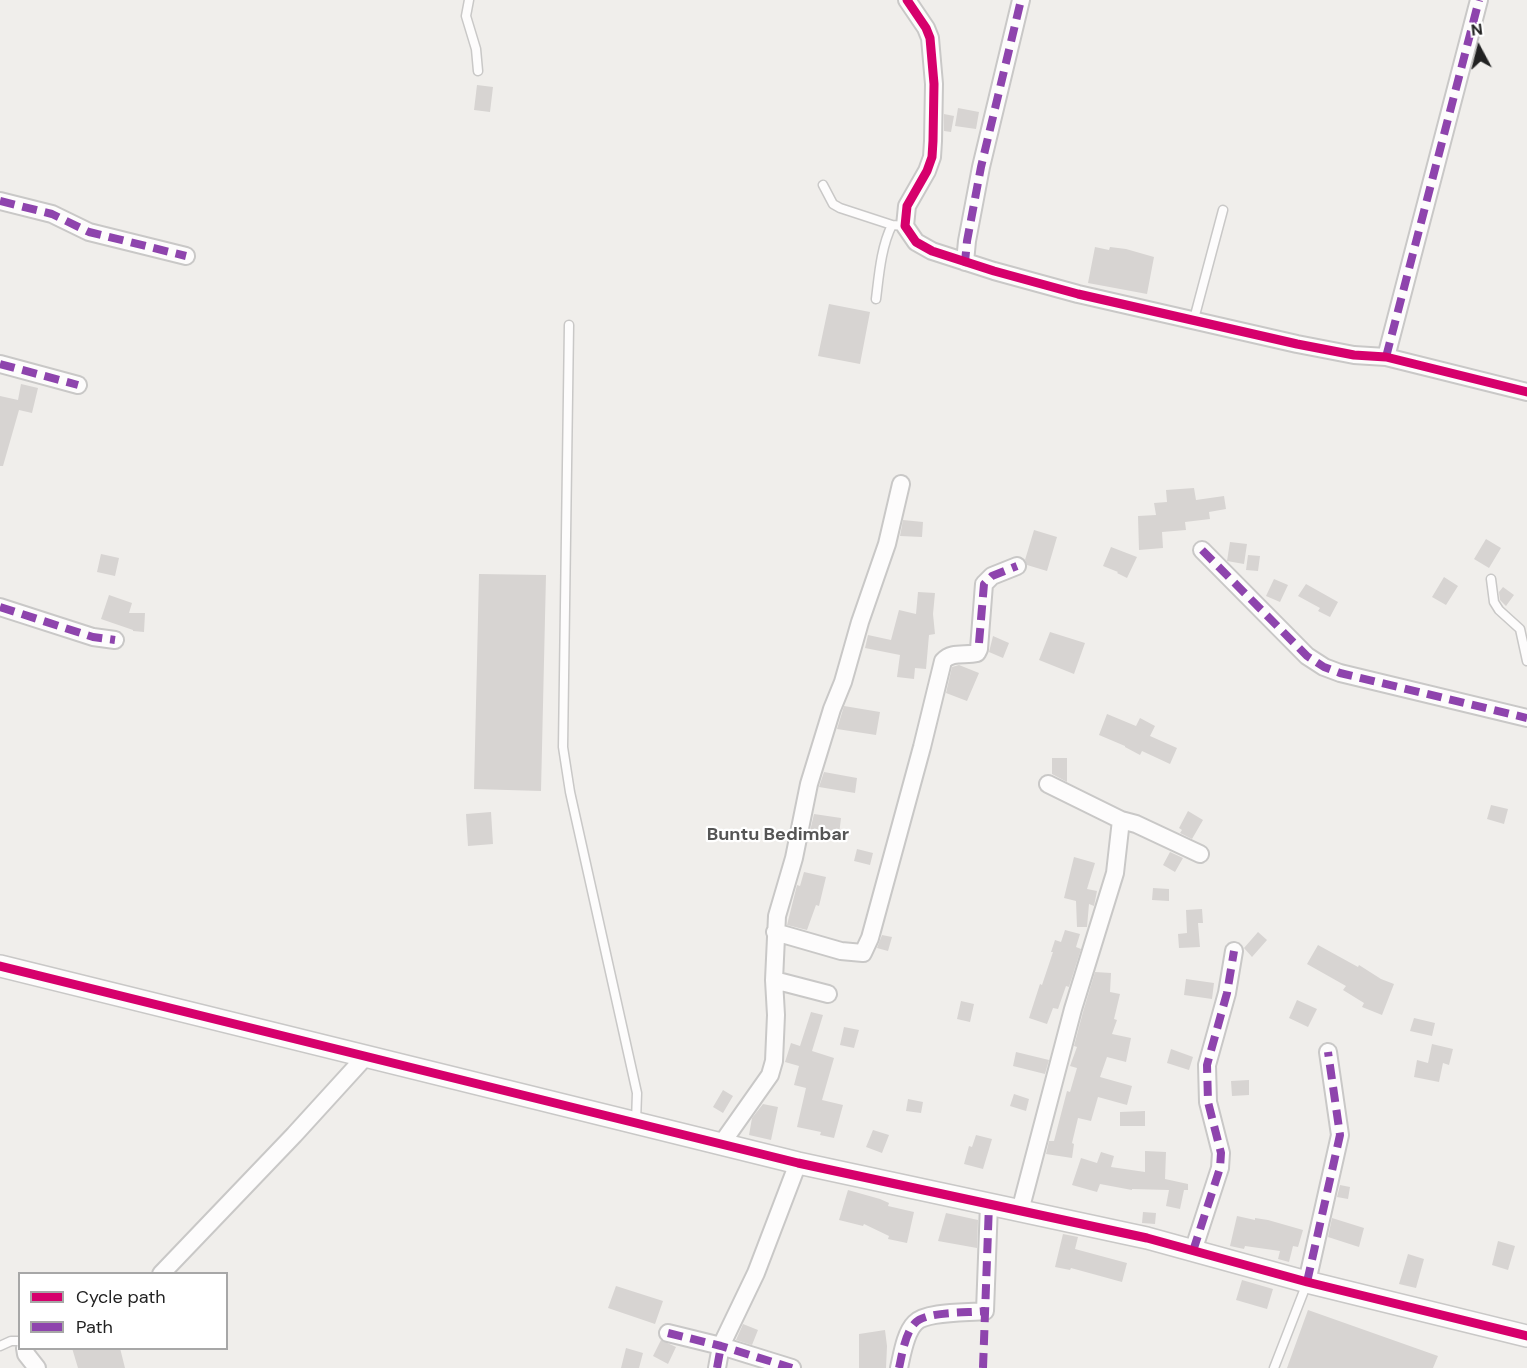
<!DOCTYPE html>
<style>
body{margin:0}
#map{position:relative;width:1527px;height:1368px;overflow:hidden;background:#f0eeeb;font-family:"DM Sans",sans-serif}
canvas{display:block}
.legend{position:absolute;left:18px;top:1272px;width:210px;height:78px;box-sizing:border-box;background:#fff;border:2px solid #a7a7a7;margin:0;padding:8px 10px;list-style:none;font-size:18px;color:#222}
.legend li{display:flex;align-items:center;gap:12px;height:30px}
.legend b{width:30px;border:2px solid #a7a7a7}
.north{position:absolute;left:1449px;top:18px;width:60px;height:60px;-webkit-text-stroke:4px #fff;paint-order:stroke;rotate:353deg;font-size:16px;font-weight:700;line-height:24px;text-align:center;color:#222}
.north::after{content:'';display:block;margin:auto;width:21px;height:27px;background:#222;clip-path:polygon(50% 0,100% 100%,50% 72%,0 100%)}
</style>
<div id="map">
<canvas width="1527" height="1368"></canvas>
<ul class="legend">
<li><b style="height:8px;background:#d6006c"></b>Cycle path</li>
<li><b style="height:8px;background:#8e44ad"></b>Path</li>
</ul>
<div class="north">N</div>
</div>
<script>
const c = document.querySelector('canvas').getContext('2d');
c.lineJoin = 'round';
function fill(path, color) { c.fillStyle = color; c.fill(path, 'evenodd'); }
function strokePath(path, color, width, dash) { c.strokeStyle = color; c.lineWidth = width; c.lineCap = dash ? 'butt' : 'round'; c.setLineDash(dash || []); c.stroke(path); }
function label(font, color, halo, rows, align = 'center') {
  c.font = font + ' "DM Sans",sans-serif'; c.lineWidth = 4.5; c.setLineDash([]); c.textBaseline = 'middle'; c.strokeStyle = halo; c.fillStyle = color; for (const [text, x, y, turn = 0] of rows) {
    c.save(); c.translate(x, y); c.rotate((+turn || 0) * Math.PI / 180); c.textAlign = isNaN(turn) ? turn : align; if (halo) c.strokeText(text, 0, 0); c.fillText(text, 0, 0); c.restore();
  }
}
fill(new Path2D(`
 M477 85 493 87 490 112 474 110Z
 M958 108 979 112 976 129 955 126Z
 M944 114 954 116 951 132 944 131Z
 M1095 247 1109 250 1110 247 1126 249 1154 257 1147 294 1088 283Z
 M829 304 870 312 860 364 818 356Z
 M21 384 38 388 32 413 19 410 3 466H0V396L18 400Z
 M1194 488 1196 500 1224 496 1226 509 1209 512 1210 519 1185 522 1186 530 1162 532 1163 548 1139 550 1138 516 1156 515 1154 503 1167 502 1166 490Z
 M903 520 923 522 922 537 900 536Z
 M1034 530 1057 537 1047 571 1027 565 1025 560Z
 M1486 539 1501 548 1489 568 1474 559Z
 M1230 542 1247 544 1244 564 1227 561Z
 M1111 547 1137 557 1127 578 1117 573 1118 572 1103 566Z
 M101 554 119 558 115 576 97 572Z
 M1248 555 1260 556 1258 571 1246 570Z
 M479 574 546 575 541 791 474 789Z
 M1444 577 1458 586 1446 605 1432 597Z
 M1274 579 1288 585 1280 602 1266 596Z
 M1306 584 1338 602 1330 617 1318 611 1320 608 1298 596Z
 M1503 587 1514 595 1506 606 1500 600 1499 592Z
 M918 592 935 593 933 614 935 634 929 635 926 669 915 668 914 679 897 677 900 655 865 648 868 635 891 640 899 610 916 614Z
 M109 595 132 603 129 613H145L144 632 133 631V630L101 619Z
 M1050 632 1085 643 1074 674 1039 660Z
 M993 636 1009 643 1003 658 989 652Z
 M959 665 979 673 967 701 946 693 952 667Z
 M844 706 880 712 876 735 837 729Z
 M1107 714 1136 726 1140 718 1155 726 1150 736 1177 748 1170 764 1142 751 1140 755 1125 747V746L1099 735Z
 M1052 758H1067V782L1052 774Z
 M824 772 857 778 855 793 819 787Z
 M1491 805 1508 809 1504 824 1487 819Z
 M1188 811 1203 820 1192 839 1180 833 1182 830 1179 828Z
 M491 812 493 844 468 846 466 814Z
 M814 814 841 818 839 835 810 831Z
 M857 849 873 853 870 865 854 861Z
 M1170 852 1183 858 1175 872 1163 865Z
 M1074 857 1095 863 1087 889 1097 891 1094 906 1089 904 1087 927H1077L1076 901 1064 898Z
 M804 872 826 877 819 906 816 905 807 930 787 925 797 885 800 886Z
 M1153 888 1169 889V901L1152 900Z
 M1202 909 1203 923H1198L1200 947 1179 948 1178 934 1187 933 1186 910Z
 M1065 930 1080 934 1076 947 1081 949 1069 987 1066 986 1058 1009 1053 1008 1047 1024 1029 1018 1040 984 1042 985 1053 952H1051L1055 940 1061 942Z
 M1258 932 1267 940 1252 957 1244 948Z
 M882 935 892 937 888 951 877 948Z
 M1318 945 1358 967 1359 965 1381 979 1394 984 1382 1015 1362 1007 1364 1003 1343 990 1346 986 1307 964Z
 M1095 972 1111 973 1110 992 1120 994 1114 1019 1117 1020 1112 1034 1131 1038 1126 1062 1107 1057 1100 1077 1132 1086 1127 1105 1098 1097 1091 1121 1078 1118 1072 1143 1074 1144 1072 1158 1046 1154 1049 1141H1054L1067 1091 1070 1092 1077 1068 1070 1066 1077 1047 1074 1046 1083 1012Z
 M1186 979 1214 983 1212 999 1184 995Z
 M1297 1000 1317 1009 1308 1027 1289 1018Z
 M961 1001 974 1004 970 1022 957 1019Z
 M811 1012 823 1015 812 1051 834 1058 822 1100 843 1105 834 1138 820 1135 821 1132 797 1127 806 1088 794 1085 799 1066 785 1062 791 1043 800 1046Z
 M1414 1018 1435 1023 1432 1036 1410 1031Z
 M844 1027 859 1030 854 1048 840 1045Z
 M1432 1044 1453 1049 1449 1065 1443 1063 1439 1082 1414 1077 1417 1060 1428 1063Z
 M1171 1049 1193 1057 1189 1070 1167 1063Z
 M1016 1052 1049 1060 1045 1074 1013 1066Z
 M1249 1080V1095L1232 1096 1231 1081Z
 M723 1090 733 1096 723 1113 713 1107Z
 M1014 1094 1029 1099 1026 1111 1010 1106Z
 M908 1099 923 1102 921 1113 906 1111Z
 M763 1104 778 1107 771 1140 749 1135 752 1118Z
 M1145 1111V1126H1120V1112Z
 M873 1130 889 1135 882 1153 866 1147Z
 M976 1135 992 1139 983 1169 964 1164 969 1146 972 1147Z
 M1145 1151 1166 1152 1165 1179 1188 1184V1190H1184L1180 1209 1166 1206 1169 1190 1132 1189V1190L1100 1184 1097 1192 1072 1185 1081 1158 1097 1163 1101 1152 1114 1156 1111 1167 1145 1172Z
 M1340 1185 1350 1187 1348 1199 1337 1197Z
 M848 1190 880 1199 889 1203 888 1206 914 1212 907 1243 888 1239 889 1236 864 1224 863 1226 839 1220Z
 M1143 1212 1156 1213 1155 1224 1142 1223Z
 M946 1213 978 1220 977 1248 938 1241Z
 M1237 1216 1255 1220V1218L1268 1220 1303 1230 1298 1247 1293 1246 1289 1262 1278 1259 1280 1251 1245 1246 1244 1249 1230 1246Z
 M1332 1218 1364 1228 1359 1247 1328 1237Z
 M1063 1234 1078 1237 1075 1249 1127 1263 1122 1282 1071 1268 1070 1270 1055 1267Z
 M1498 1241 1515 1246 1508 1270 1492 1265Z
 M1408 1254 1424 1259 1416 1288 1399 1284Z
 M1242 1280 1273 1289 1267 1309 1236 1300Z
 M616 1286 663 1301 655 1324 608 1308Z
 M1308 1310 1438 1356 1433 1368H1287Z
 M743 1324 758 1330 752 1345 736 1340Z
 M885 1330 887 1346 886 1368H859V1334Z
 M661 1340 676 1347 668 1364 653 1356Z
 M72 1348H120L125 1368H78Z
 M626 1348 643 1353 639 1368H621Z`), '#d7d4d2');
const service = new Path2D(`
 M469 0 466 16 476 49 478 71
 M823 185 833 204 840 208 892 225 905 226
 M876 299C879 275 881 247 892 225
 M1194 319 1223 210
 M569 325 563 747 570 792 637 1093 636 1122
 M1491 579 1494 602 1499 610 1520 629 1527 661
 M0 1346 11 1341H20
 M1274 1368 1307 1283`);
const minor = new Path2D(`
 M907 0 926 28 930 38 934 84 933 141 932 157 927 171 907 206 905 226 916 242 932 251 994 271 1078 294 1297 344 1354 355 1386 357 1527 392
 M0 201 52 214 89 232 186 256
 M965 262 967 241 981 167 1021 0
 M1386 357 1479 0
 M0 364 78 385
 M1202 550 1307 656 1324 667 1340 673 1527 718
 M0 607 93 637 115 640
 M1121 820 1136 824 1200 854
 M775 932 841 951 863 953 870 938 922 747 943 661C952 651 965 656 977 653L979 649 984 584 992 576 1017 566
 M774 980 828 994
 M722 1143 770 1075 774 1061 776 1015 774 980 777 916 794 858 809 784 832 709 843 682 860 622 887 544 901 484
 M1020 1211 1073 1009 1115 873 1121 820 1048 784
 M1193 1251 1220 1168 1221 1153 1208 1102 1207 1065 1227 993 1234 951
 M161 1274 294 1135 366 1056
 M1307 1282 1340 1135 1328 1052
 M668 1333 721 1346 792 1368
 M25 1348 26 1354 37 1368
 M717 1368 721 1346 756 1273 798 1163
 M899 1368C902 1355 905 1333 915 1323 926 1311 969 1313 985 1311L989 1204`);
const tertiary = new Path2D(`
 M0 966 798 1163 1147 1238 1307 1282 1527 1336`);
strokePath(service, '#c9c8c7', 11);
strokePath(minor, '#c9c8c7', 20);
strokePath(tertiary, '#c9c8c7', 24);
strokePath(service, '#fdfcfc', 8);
strokePath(minor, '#fdfcfc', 16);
strokePath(tertiary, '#fdfcfc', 21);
strokePath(new Path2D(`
 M0 201 52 214 89 232 186 256
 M961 260 965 262 967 241 981 167 1021 0
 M1386 357 1479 0
 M0 364 78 385
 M1202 550 1307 656 1324 667 1340 673 1527 718
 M0 607 93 637 115 640
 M979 643 984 584 992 576 1017 566
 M1193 1251 1220 1168 1221 1153 1208 1102 1207 1065 1227 993 1234 951
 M1307 1282 1340 1135 1328 1052
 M668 1333 721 1346 792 1368
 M717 1368 721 1346
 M899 1368C902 1355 905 1333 915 1323 926 1311 969 1313 985 1311
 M983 1368 989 1204`), '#8e44ad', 8, [15, 8]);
strokePath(new Path2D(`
 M907 0 926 28 930 38 934 84 933 141 932 157 927 171 907 206 905 226 916 242 932 251 994 271 1078 294 1297 344 1354 355 1386 357 1527 392
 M0 966 798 1163 1147 1238 1307 1282 1527 1336`), '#d6006c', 9);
label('bold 18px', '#555', '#fff', [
 ["Buntu Bedimbar",778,835]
]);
</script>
